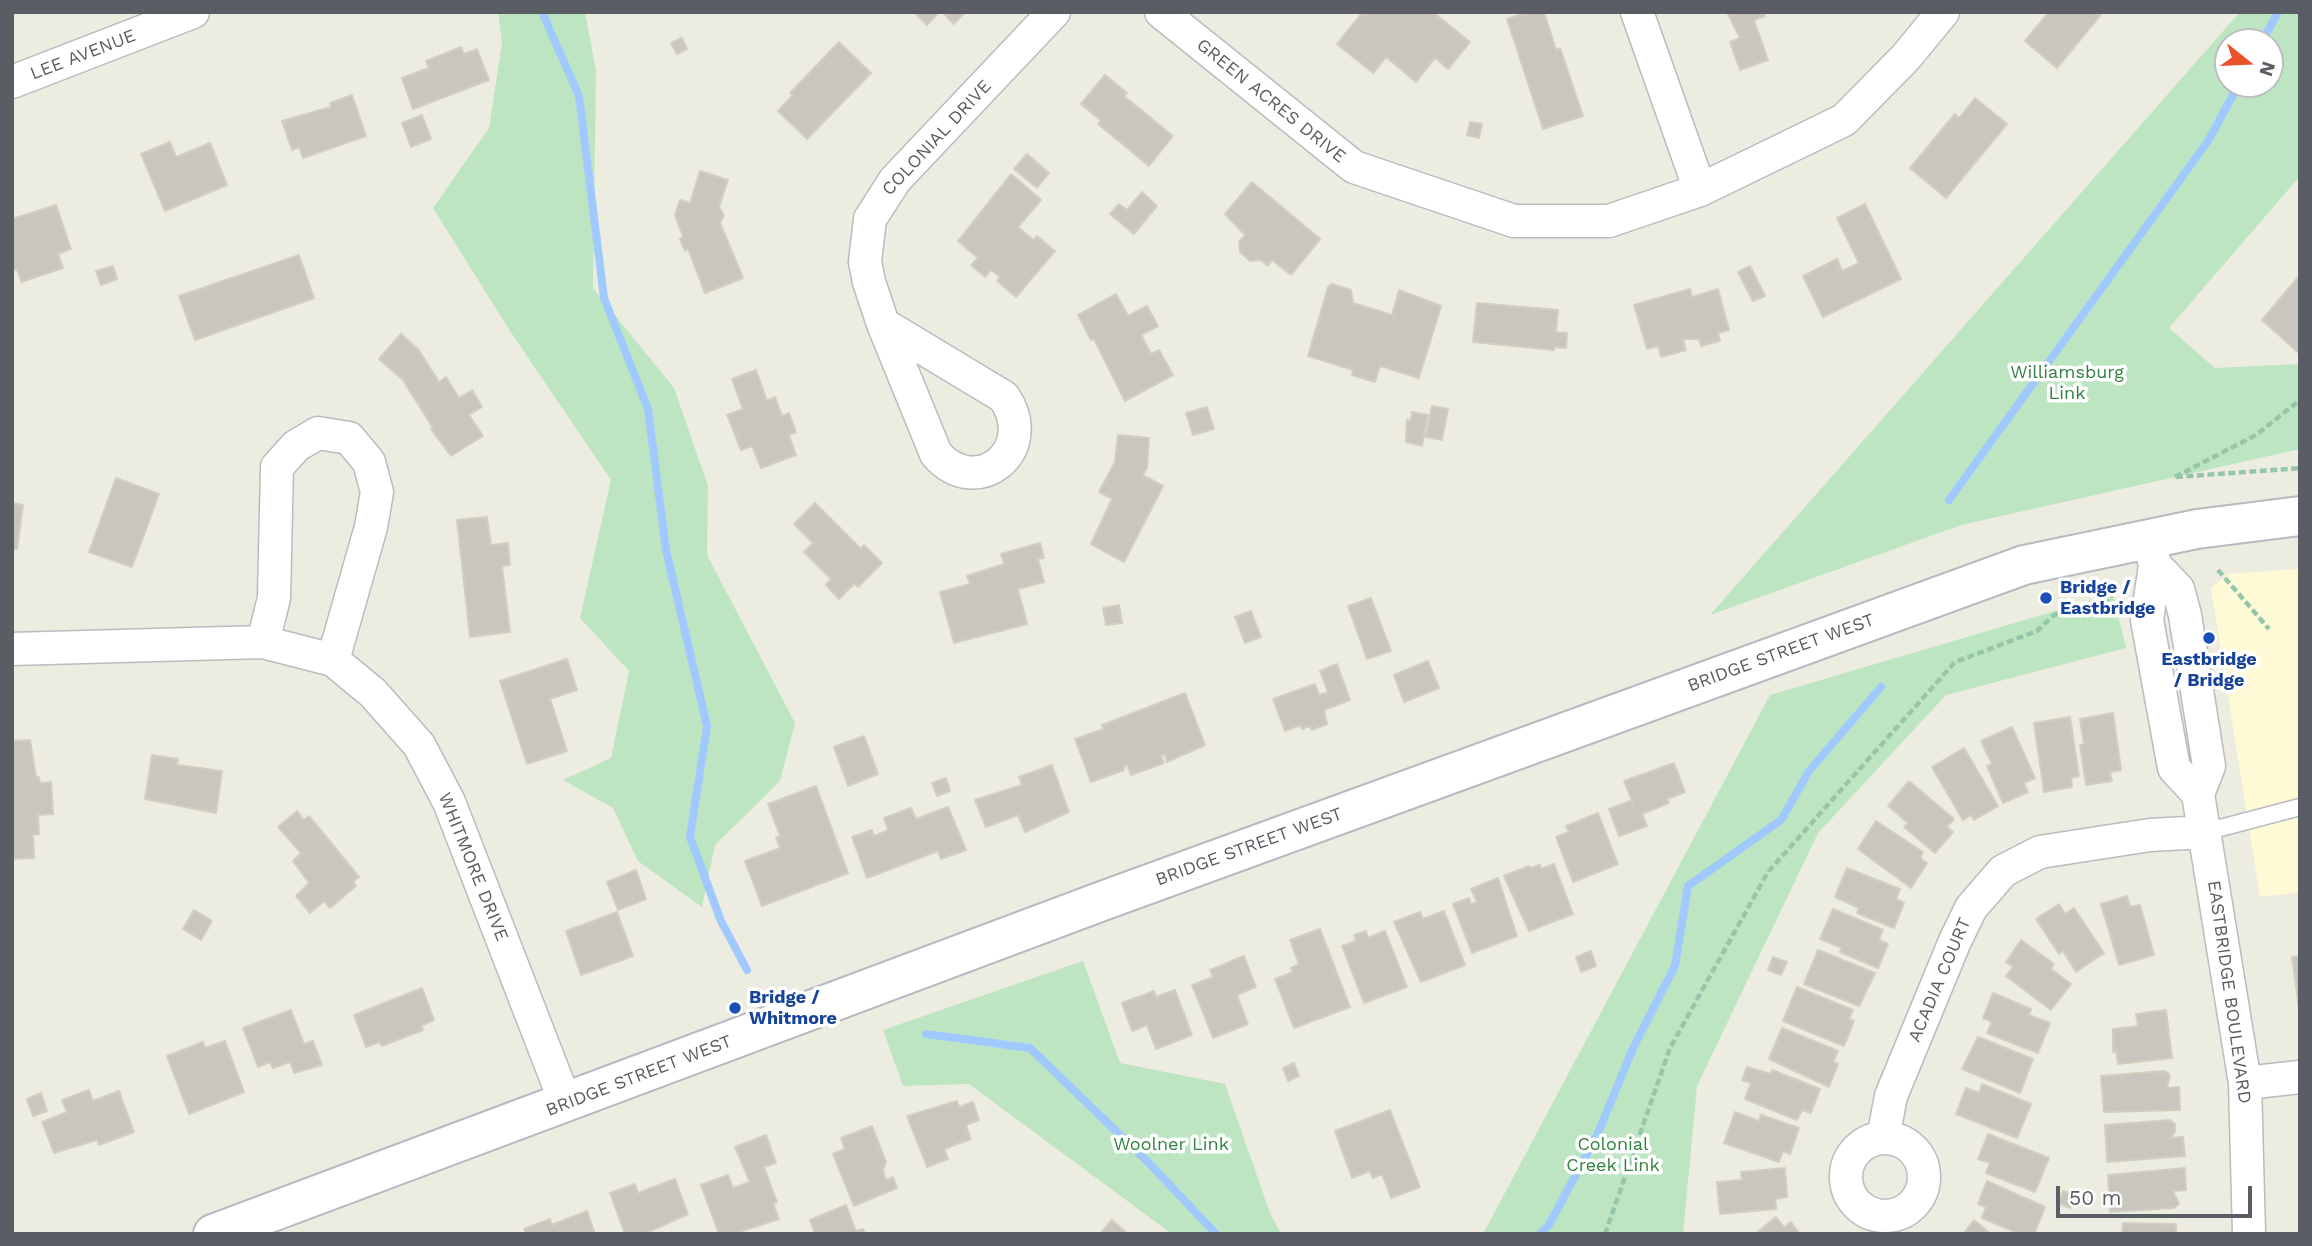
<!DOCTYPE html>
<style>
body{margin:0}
#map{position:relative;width:2312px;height:1246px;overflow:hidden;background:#edece1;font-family:"Work Sans",sans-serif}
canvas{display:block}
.frame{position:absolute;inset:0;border:14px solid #5a5d63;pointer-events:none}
.north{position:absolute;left:2214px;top:28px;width:70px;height:70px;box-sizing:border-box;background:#fff;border:2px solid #bdbec1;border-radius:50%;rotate:108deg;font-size:19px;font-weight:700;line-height:28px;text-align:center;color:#5a5d63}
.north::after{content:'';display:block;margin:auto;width:24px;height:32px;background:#eb522a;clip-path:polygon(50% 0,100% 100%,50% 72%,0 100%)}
.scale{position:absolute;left:2056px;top:1186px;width:196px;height:32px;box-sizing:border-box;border:4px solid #5a5d63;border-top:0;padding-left:9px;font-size:21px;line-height:24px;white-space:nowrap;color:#5a5d63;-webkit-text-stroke:5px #fff;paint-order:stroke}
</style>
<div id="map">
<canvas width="2312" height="1246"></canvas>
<div class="frame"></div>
<div class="north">N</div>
<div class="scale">50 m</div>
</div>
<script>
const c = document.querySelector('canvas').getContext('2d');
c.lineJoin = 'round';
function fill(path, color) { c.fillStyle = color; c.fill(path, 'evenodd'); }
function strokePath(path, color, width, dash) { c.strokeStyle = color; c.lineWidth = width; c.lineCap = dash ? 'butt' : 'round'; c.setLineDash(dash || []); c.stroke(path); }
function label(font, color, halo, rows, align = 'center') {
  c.font = font + ' "Work Sans",sans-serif'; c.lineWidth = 7; c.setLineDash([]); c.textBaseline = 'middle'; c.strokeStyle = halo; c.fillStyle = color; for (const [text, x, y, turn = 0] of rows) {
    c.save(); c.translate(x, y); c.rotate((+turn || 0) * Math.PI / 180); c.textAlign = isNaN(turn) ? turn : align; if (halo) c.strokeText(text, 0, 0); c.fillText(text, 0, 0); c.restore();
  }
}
fill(new Path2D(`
 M2300 569V892L2260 897 2211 588 2228 574Z`), '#fefad6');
fill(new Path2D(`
 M498 12H585L596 71 593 288 674 388 708 486 707 555 795 723 780 781 715 845 702 907 638 861 613 808 563 780 611 758 629 671 580 618 611 480 510 331 433 208 489 128 502 43Z
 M2240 12H2300V176L2169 328 2215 368 2300 364V449L1961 525 1710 615ZM2228 42H2270V84H2228Z
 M2113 594 2126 648 1946 695 1818 833 1697 1086 1683 1234H1483L1770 695Z
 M1083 961 1120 1063 1225 1084 1270 1213 1281 1234H1172L969 1084 903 1086 883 1030Z`), '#bde5c2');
strokePath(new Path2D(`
 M542 12 579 96 604 298 648 409 666 550 707 726 690 837 721 921 747 970
 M2262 42 2278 12
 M1949 500 2208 141 2239 84
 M926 1034 1030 1048 1148 1162 1216 1234
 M1540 1234 1549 1225 1598 1133 1634 1046 1675 966 1688 886 1781 820 1809 771 1881 687`), '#a0c9ff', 8);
const building = new Path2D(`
 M914 12H939L927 25Z
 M942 12H965L954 24Z
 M1363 12H1433L1470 42 1448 69 1435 58 1416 82 1386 57 1373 73 1337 44Z
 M1528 12H1544L1556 50 1560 48 1583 116 1543 129 1507 19Z
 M1727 12H1764L1765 16 1754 20 1768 60 1740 70 1730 42 1740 38Z
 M2049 12H2103L2057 68 2025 41Z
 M682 38 687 49 677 54 671 43Z
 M839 42 871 73 807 139 778 111 793 95 790 93Z
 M461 47 464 54 477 49 489 80 413 109 402 78 429 68 426 61Z
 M1105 75 1127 93 1124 96 1173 136 1149 166 1098 124 1101 121 1081 104Z
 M352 95 366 136 303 158 299 147 292 150 282 121 331 107 330 103Z
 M1975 98 2007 124 1946 198 1910 168 1955 114 1959 118Z
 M422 115 431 139 411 147 402 123Z
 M1470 122 1482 124 1479 138 1467 135Z
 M170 142 176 157 210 143 227 185 165 211 141 154Z
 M1027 154 1049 173 1037 188 1014 169Z
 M700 171 728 180 719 207 724 215 720 223 743 278 705 293 688 249 685 251 680 239 683 237 675 215 680 200 690 203Z
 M1011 174 1041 200 1018 227 1033 240 1037 236 1055 251 1016 297 997 281 1000 277 991 270 985 277 971 265 978 258 958 241Z
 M1252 182 1320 239 1291 275 1272 260 1268 266 1261 260 1250 261 1240 252 1239 242 1245 235 1225 214Z
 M1142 192 1157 206 1134 234 1110 214 1119 204 1127 210Z
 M1865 204 1901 279 1823 317 1803 276 1837 259 1842 271 1859 263 1837 218Z
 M56 205 71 249 58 254 63 268 21 282 17 269 12 271V219Z
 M299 255 314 298 195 340 179 296Z
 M113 266 117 279 101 285 96 271Z
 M1750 266 1765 296 1753 301 1738 272Z
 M2300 275V354L2262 320Z
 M1332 284 1351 290 1353 303 1392 315 1399 290 1441 306 1419 378 1380 366 1375 382 1352 375 1353 370 1308 356 1328 287Z
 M1690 289 1692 297 1718 289 1729 330 1718 333 1720 341 1701 346 1699 339H1683L1686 350 1661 357 1658 346 1647 349 1634 305Z
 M1116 294 1128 316 1147 306 1158 326 1141 335 1151 354 1159 350 1173 375 1125 401 1094 339 1091 340 1078 315Z
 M1477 303 1558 310 1556 332 1567 333 1566 348 1554 347V350L1473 342Z
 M401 334 418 349 439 382 446 377 459 398 472 390 482 407 469 415 483 436 451 456 431 429 433 428 403 380 379 359Z
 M756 370 767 401 775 397 782 416 789 413 796 432 789 435 796 455 761 468 752 446 741 450 727 415 743 409 732 379Z
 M1432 406 1448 409 1442 440 1426 437Z
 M1207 407 1214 429 1193 435 1186 413Z
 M1412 412 1428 415 1422 446 1406 442 1407 420 1411 421Z
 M1118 435 1149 438 1147 468 1143 475 1163 486 1124 562 1091 544 1112 499 1099 492 1115 462Z
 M116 478 159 494 132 567 89 552Z
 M12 503 23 505 17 549H12Z
 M815 503 861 549 864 545 882 563 858 587 854 584 839 599 826 585 831 579 804 552 813 543 794 524Z
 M487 517 491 545 508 543 510 565 502 566 510 632 470 637 457 520Z
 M1040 543 1044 558 1038 559 1044 582 1018 589 1027 624 954 643 940 592 970 584 967 576 1004 564 1001 554Z
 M1371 598 1391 651 1367 659 1348 606Z
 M1119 605 1122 623 1106 625 1103 608Z
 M1251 611 1261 637 1245 643 1235 617Z
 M567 659 577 690 550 699 567 751 527 764 500 681Z
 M1428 661 1439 688 1404 702 1394 675Z
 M1337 664 1350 700 1324 710 1327 724 1312 730 1310 726 1302 729 1301 725 1285 731 1273 699 1315 684 1319 695 1328 692 1320 671Z
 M1185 693 1205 745 1167 762 1165 755 1161 756 1164 763 1131 775 1127 765 1123 767 1124 770 1091 782 1075 739 1104 729 1102 725Z
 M2113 713 2121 770 2110 772 2112 781 2086 785 2080 745 2084 744 2080 719Z
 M2070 717 2079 776 2071 778 2072 787 2044 792 2034 723Z
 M2012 727 2035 778 2024 783 2028 792 2003 803 1987 766 1992 764 1981 741Z
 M864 736 878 774 848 786 834 747Z
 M30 740 36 777H39L40 783 51 782 53 814 38 815 39 834 33 835 34 858 12 859V741Z
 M1964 748 1998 806 1974 820 1971 815 1963 820 1932 767Z
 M152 755 178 759 177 765 222 771 216 813 145 799Z
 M1674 763 1685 792 1667 799 1669 803 1642 814 1647 826 1619 836 1609 809 1630 801 1634 806 1624 781Z
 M1052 765 1069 812 1025 832 1018 815 986 827 975 800 1022 785 1019 777Z
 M946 778 950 791 937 796 932 783Z
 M1909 781 1954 819 1947 827 1953 832 1935 853 1904 827 1908 823 1888 806Z
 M816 786 848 873 762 906 745 861 780 848 776 837 780 836 768 804Z
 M948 807 966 850 941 859 938 851 867 878 852 837 872 830 874 836 888 830 884 818 911 808 916 819Z
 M297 811 304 820 309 816 359 877 353 882 356 886 330 908 324 901 310 913 296 896 309 883 293 861 301 853 278 827Z
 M1598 813 1618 864 1573 882 1556 837 1569 832 1566 826Z
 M1876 821 1923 852 1920 858 1927 863 1911 888 1858 849Z
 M1554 864 1573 914 1529 931 1504 876 1529 866 1531 868 1540 865 1541 869Z
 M1847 868 1900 889 1896 899 1904 903 1894 928 1857 913 1859 908 1835 897Z
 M636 870 646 899 618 910 607 882Z
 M1498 878 1517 936 1472 953 1453 904 1469 898 1471 904 1477 902 1471 889Z
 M2127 896 2130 907 2140 905 2154 955 2119 965 2101 904Z
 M2059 904 2065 914 2074 908 2104 953 2076 972 2063 951 2059 954 2036 919Z
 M1833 909 1883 930 1879 940 1888 944 1878 968 1840 952 1842 948 1820 939Z
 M194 910 212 921 201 940 183 929Z
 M1444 911 1465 965 1421 982 1394 922 1420 912 1423 919Z
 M617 912 633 956 581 975 566 931Z
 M1320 929 1350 1007 1294 1028 1275 979 1293 972 1291 968 1299 964 1290 940Z
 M1366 931 1368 938 1385 931 1407 987 1364 1003 1342 946 1356 941 1354 935Z
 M2021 940 2054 964 2051 969 2071 984 2051 1010 2006 976 2013 967 2006 962Z
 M1818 950 1875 973 1859 1006 1804 984Z
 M1591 951 1596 966 1581 972 1576 957Z
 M1244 956 1256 987 1237 995 1248 1024 1213 1038 1192 985 1213 977 1210 970Z
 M2300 956V1008H2299L2292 957Z
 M1773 957 1787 962 1781 975 1768 970Z
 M1797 987 1853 1010 1849 1019 1854 1021 1844 1046 1783 1021Z
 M422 988 434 1020 421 1026 423 1030 382 1046 380 1042 366 1047 354 1015Z
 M1175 990 1192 1035 1156 1049 1147 1025 1132 1031 1122 1003 1154 991 1156 997Z
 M1993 993 2031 1009 2029 1015 2050 1023 2038 1053 1987 1033 1992 1022 1983 1018Z
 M291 1010 304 1044 313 1041 322 1065 294 1073 290 1062 273 1068 270 1062 258 1067 243 1028Z
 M2166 1010 2172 1058 2118 1064 2116 1051 2113 1052V1029L2138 1026 2136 1014Z
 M1782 1028 1838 1051 1833 1062 1838 1064 1829 1087 1769 1059Z
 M1978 1037 2033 1059 2020 1093 1962 1069Z
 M225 1041 244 1092 189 1114 167 1056 203 1042 205 1048Z
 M1294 1063 1299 1076 1288 1081 1283 1068Z
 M1747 1067 1771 1074 1772 1070 1820 1089 1811 1113 1802 1110 1797 1120 1745 1099 1751 1083 1742 1080Z
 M2165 1071 2170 1075 2167 1088 2179 1087 2180 1110 2104 1112 2101 1076Z
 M1982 1084 2031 1104 2017 1138 1956 1114 1966 1088 1979 1093Z
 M89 1090 93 1101 119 1091 134 1132 99 1145 97 1140 54 1153 42 1122 67 1112 62 1100Z
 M41 1093 47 1111 33 1116 27 1099Z
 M957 1101 959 1107 973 1102 979 1120 966 1125 971 1139 944 1149 948 1159 927 1167 907 1116Z
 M1390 1110 1420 1187 1391 1198 1382 1174 1373 1178 1370 1171 1352 1178 1335 1131Z
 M1735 1112 1759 1121 1761 1115 1799 1128 1790 1154 1783 1151 1779 1162 1724 1143Z
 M2170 1120 2175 1124V1131L2171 1138 2183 1137 2185 1156 2107 1162 2105 1125Z
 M872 1126 886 1162 883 1170 886 1180 893 1177 897 1188 854 1206 833 1154 845 1149 841 1138Z
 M1988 1134 2049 1158 2035 1192 1986 1173 1990 1163 1978 1159Z
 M766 1135 776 1163 764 1167 777 1202 773 1203 779 1219 733 1234H719L701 1185 728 1175 733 1188 750 1182 735 1147Z
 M1785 1168 1787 1197 1775 1199 1776 1209 1720 1214 1717 1182 1742 1180 1741 1172Z
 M2185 1168 2186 1190 2173 1191 2179 1204 2174 1208 2110 1212 2108 1175Z
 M675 1179 688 1214 644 1234H625L610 1193 635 1184 638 1193Z
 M1987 1181 2045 1207 2034 1234H2020L1982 1218 1986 1207 1978 1204Z
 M2063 1191 2075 1196 2070 1208 2058 1203Z
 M846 1205 856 1231 863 1229 865 1234H815L810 1220Z
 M587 1211 595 1234H526L524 1229 550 1219 552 1225Z
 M1776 1217 1784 1227 1791 1222 1800 1234H1755Z
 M1112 1220 1128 1234H1100Z
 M1974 1220 1991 1234H1963Z
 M2123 1223 2176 1224V1234H2122Z`);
fill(building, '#c8c6bf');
strokePath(building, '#d2cfc0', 2);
const service = new Path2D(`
 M2205 832 2300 807`);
const minor = new Path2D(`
 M1161 12 1354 167 1514 221H1609L1700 190 1844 120 1906 57 1943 12
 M1637 12 1700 190
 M12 82 193 12
 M883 324 1004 397C1040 450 977 501 936 454L883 324 869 282 865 262 870 219 895 180 1054 12
 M2148 539 2155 565 2147 620 2174 768 2198 794 2245 1083 2249 1234
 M2155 565 2178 589 2185 615 2209 766 2198 794
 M263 642 274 598 277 467 296 446 318 433 349 438 369 462 377 492 371 527 333 660
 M12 649 263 642 333 660 373 693 419 745 449 802 566 1104
 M2245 1083 2300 1077
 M1846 1177a39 39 0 1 1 78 0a39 39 0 1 1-78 0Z
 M1883 1138 1891 1096 1955 941 1971 908 2003 871 2040 852 2150 835 2205 832`);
const secondary = new Path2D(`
 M213 1234 1105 900 2024 565 2197 529 2300 516`);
strokePath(service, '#b9bbc1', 19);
strokePath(minor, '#b9bbc1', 35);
strokePath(secondary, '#b7bac0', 42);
strokePath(new Path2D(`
 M2175 477 2256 435 2300 400
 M2176 477 2300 468
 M2218 570 2269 629
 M1605 1234 1670 1048 1768 872 1955 662 2037 631 2054 615 2107 600 2115 591
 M1875 1234 1881 1217`), '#96c6aa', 4.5, [7, 3.5]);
strokePath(service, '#fff', 16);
strokePath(minor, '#fff', 32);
strokePath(secondary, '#fff', 38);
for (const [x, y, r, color] of [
 [2046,598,7,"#1a4fb4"],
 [2209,638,7,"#1a4fb4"],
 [735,1008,7,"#1a4fb4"]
]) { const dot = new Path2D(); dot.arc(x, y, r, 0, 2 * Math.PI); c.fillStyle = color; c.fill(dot); strokePath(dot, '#fff', 2.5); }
label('18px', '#5a5d63', '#fff', [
 ["LEE AVENUE",83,55,-21],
 ["GREEN ACRES DRIVE",1271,101,39],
 ["COLONIAL DRIVE",937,138,-47],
 ["BRIDGE STREET WEST",1781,653,-20],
 ["BRIDGE STREET WEST",1249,847,-20],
 ["WHITMORE DRIVE",473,867,68],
 ["ACADIA COURT",1940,980,-67],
 ["EASTBRIDGE BOULEVARD",2229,992,82],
 ["BRIDGE STREET WEST",639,1076,-21]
]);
label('18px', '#328140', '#fff', [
 ["Williamsburg",2067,373],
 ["Link",2067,394],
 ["Woolner Link",1171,1145],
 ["Colonial",1613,1145],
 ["Creek Link",1613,1166]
]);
label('bold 18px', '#164399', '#fff', [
 ["Bridge /",2060,588],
 ["Eastbridge",2060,609],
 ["Eastbridge",2209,660,"center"],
 ["/ Bridge",2209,681,"center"],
 ["Bridge /",749,998],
 ["Whitmore",749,1019]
], 'left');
</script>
